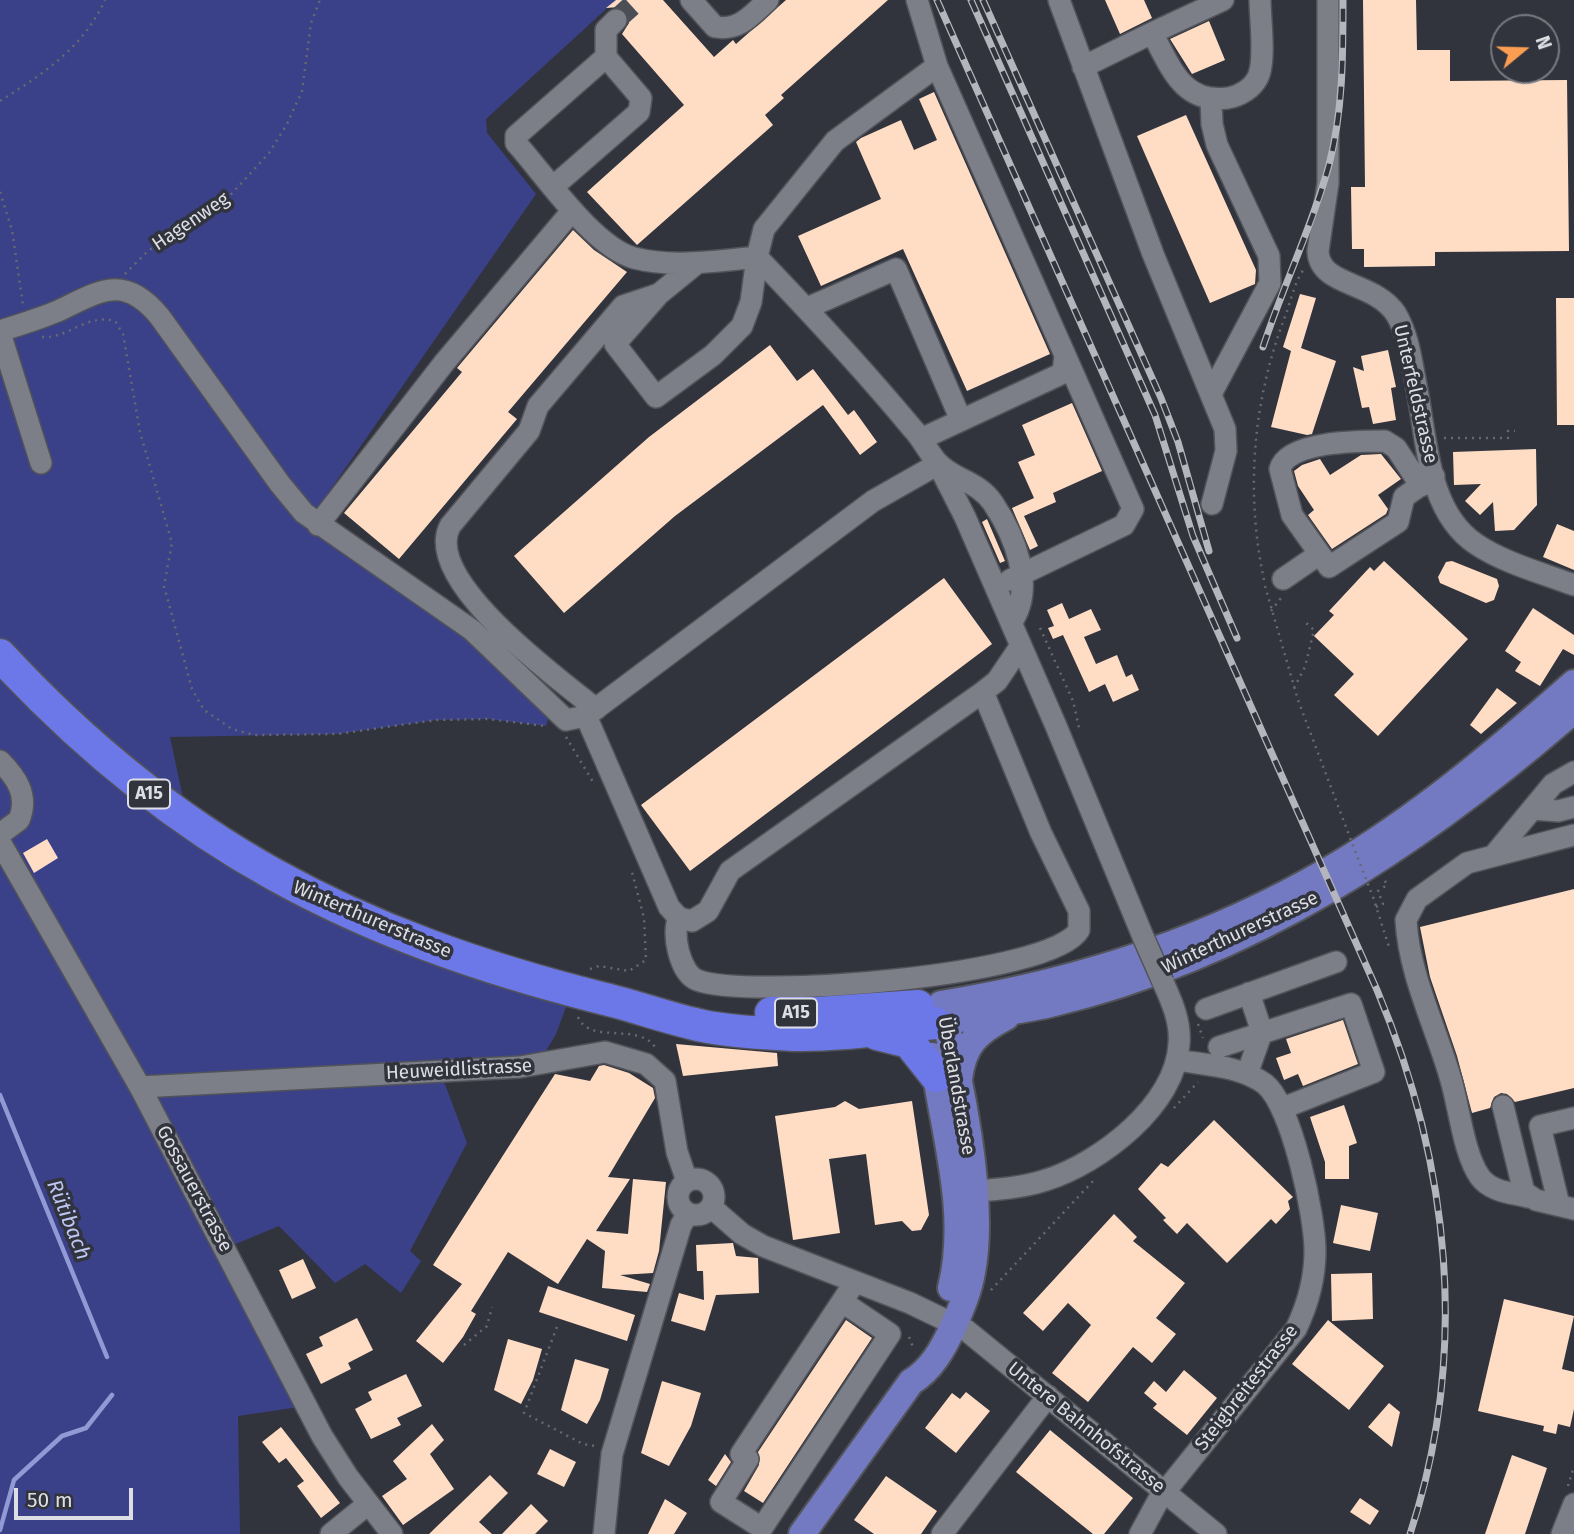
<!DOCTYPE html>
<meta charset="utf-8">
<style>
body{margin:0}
#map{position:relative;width:1574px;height:1534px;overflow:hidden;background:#32343d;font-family:"Fira Sans",sans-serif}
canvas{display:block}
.north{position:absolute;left:1490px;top:14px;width:70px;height:70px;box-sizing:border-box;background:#32343d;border:2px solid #777880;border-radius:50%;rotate:71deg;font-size:19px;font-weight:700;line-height:28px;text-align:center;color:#dedfe5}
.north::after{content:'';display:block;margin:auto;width:24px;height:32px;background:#fb9e52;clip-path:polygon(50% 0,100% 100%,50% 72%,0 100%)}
.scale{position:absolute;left:14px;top:1488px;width:119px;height:32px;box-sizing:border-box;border:4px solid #dedfe5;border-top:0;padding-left:9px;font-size:21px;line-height:24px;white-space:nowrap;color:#dedfe5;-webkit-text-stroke:5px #32343d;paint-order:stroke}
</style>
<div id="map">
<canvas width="1574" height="1534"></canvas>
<div class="north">N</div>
<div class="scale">50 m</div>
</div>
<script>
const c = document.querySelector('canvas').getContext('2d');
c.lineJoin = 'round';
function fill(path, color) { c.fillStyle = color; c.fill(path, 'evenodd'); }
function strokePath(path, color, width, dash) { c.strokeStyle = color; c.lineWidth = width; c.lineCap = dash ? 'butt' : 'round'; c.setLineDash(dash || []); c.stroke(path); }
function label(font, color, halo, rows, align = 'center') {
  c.font = font + ' "Fira Sans",sans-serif'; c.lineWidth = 7; c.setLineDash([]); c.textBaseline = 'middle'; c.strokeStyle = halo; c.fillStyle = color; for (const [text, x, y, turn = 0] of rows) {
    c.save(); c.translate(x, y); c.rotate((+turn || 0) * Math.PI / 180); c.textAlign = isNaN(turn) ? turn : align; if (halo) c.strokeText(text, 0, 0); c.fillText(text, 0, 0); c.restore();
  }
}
fill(new Path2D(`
 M0 0H616L486 119 487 133 536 194 310 519 411 587 551 709 546 726 488 719 436 720 337 734 170 737 188 822 219 843 572 991 556 1034 537 1066 440 1071 467 1143 410 1251 421 1261 401 1293 365 1264 335 1283 279 1226 226 1248 306 1406 238 1416 240 1534H0Z`), '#3b4189');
strokePath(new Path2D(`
 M0 1095 107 1357
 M0 1530 14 1480 62 1436 86 1428 112 1395`), '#919ad5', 4.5);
fill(new Path2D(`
 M616 0H663L714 57 733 40 736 44 786 0H888L781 95 784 98 765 115 773 125 637 245 587 192 684 105 622 34 629 23 626 11 619 7 606 8Z
 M1105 0H1144L1152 18 1120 34Z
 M1363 0H1416L1417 50H1450V81L1567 80 1569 251 1435 252V266L1364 267V249H1352L1351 187H1365Z
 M1209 21 1225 60 1192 74 1170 39Z
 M934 92 1050 354 967 391 903 249 821 286 798 236 881 199 856 142 861 138 901 120 914 150 937 140 919 99Z
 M1186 115 1256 270 1255 284 1210 303 1137 136Z
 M573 230 594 250 627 272 508 412 517 419 399 559 344 513 462 372 457 368Z
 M1300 294 1316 298 1301 348 1336 361 1312 434 1307 435 1271 427 1291 351 1283 347Z
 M1556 298H1574V425H1557Z
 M770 345 797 381 813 369 848 415 854 410 877 442 860 455 823 405 675 516 564 613 514 556 649 437Z
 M1388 350 1396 387 1391 388 1396 420 1373 424 1369 407 1362 408 1353 367 1364 371 1361 356Z
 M1072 403 1102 471 1053 493 1056 502 1024 516 1038 546 1030 550 1012 508 1034 498 1018 462 1035 455 1022 425Z
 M1536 449 1537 505 1514 530 1495 531 1493 502 1480 515 1465 501 1481 484 1454 485 1453 452Z
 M1381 454 1401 479 1378 495 1388 509 1386 514 1332 549 1308 515 1314 510 1298 486 1294 471 1302 465 1320 459 1330 475 1361 455Z
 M987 519 1005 561 1000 563 982 522Z
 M1557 524 1574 531V570L1543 557Z
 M1384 561 1468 639 1378 736 1334 695 1354 674 1314 636 1334 615 1329 611 1370 567 1374 571Z
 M1452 561 1497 579 1499 586 1494 600 1486 603 1440 583 1438 577 1446 562Z
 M944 578 992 644 690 871 641 805Z
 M1062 603 1069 619 1091 609 1101 630 1084 637 1096 664 1117 655 1126 677 1132 674 1139 690 1113 702 1105 684 1089 692 1063 635 1053 639 1048 628 1054 626 1047 610Z
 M1533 608 1574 635V655L1563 649 1540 686 1515 671 1521 662 1505 651Z
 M1497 688 1517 703 1481 734 1470 725Z
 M47 839 58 858 34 873 23 853Z
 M1574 889V1088L1515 1102 1507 1094 1501 1093 1494 1097 1490 1108 1472 1113 1457 1056 1430 977 1420 927Z
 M1343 1020 1358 1064 1303 1086 1298 1074 1284 1080 1276 1058 1291 1053 1286 1039Z
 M676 1044 777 1053 778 1066 683 1076Z
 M604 1065 629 1073 653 1088 655 1098 608 1177 630 1179 596 1231 628 1234 633 1179 666 1182 659 1251 653 1273 620 1275 650 1284 647 1292 602 1288 605 1251 587 1239 558 1284 508 1252 471 1311 476 1314 463 1337 443 1363 416 1341 462 1284 433 1265 555 1074 590 1081 599 1066Z
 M845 1101 859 1109 912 1101 929 1215 921 1230 912 1231 902 1221 875 1225 866 1154 829 1159 840 1233 793 1240 775 1116 835 1107Z
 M1344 1105 1357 1143 1349 1146V1179H1325V1162L1310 1117Z
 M1214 1120 1293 1197 1288 1201 1290 1209 1276 1224 1271 1219 1227 1263 1187 1223 1177 1234 1163 1220 1166 1218 1138 1189 1161 1163 1168 1167Z
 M1341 1205 1378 1213 1370 1251 1333 1243Z
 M1114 1214 1137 1237 1133 1241 1185 1283 1156 1318 1176 1334 1152 1363 1133 1347 1088 1402 1052 1373 1091 1325 1068 1303 1043 1331 1023 1313Z
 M733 1243 736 1256 758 1258 759 1293 716 1295 705 1331 671 1321 679 1293 704 1300 703 1271H697L696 1245Z
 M303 1259 316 1288 292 1299 279 1270Z
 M1372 1273 1373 1319 1332 1321 1331 1274Z
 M548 1286 635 1315 627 1341 539 1312Z
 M1504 1299 1574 1316 1562 1369 1574 1372V1409L1570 1427 1558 1424 1556 1434 1543 1431 1544 1426 1478 1411Z
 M357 1318 373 1350 348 1363 351 1369 321 1384 306 1354 323 1346 319 1337Z
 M846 1320 872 1338 763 1503 744 1491 759 1465 758 1452Z
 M1328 1320 1384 1366 1349 1410 1292 1364Z
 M508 1339 542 1349 533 1380 521 1404 494 1390Z
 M575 1359 609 1369 600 1400 587 1424 561 1410Z
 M1184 1370 1217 1398 1187 1435 1153 1408 1157 1404 1144 1393 1154 1381 1166 1392Z
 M406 1374 422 1406 397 1418 401 1425 371 1439 355 1409 372 1400 368 1392Z
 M662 1381 701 1393 691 1426 669 1466 641 1453Z
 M966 1392 990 1411 956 1453 925 1428 952 1393 960 1399Z
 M1389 1403 1400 1412 1392 1447 1368 1427Z
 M432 1424 444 1440 430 1454 454 1489 403 1525 382 1496 407 1479 393 1461Z
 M281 1427 340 1503 321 1518 297 1486 304 1481 286 1458 279 1463 262 1442Z
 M1050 1430 1133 1498 1104 1534H1093L1016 1472Z
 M550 1449 576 1462 564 1487 537 1474Z
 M725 1454 731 1462 716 1486 708 1480Z
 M1512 1455 1547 1468 1525 1534H1485Z
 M490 1475 508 1493 479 1522 492 1534H429Z
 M886 1476 937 1511 921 1534H874L854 1520Z
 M1360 1498 1379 1511 1370 1525 1350 1512Z
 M665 1499 687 1513 674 1534H648Z
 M531 1504 548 1521 535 1534H502Z`), '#ffddc5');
strokePath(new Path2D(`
 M616 20 638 0`), '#4c4e56', 21, [21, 10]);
const minor = new Path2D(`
 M691 0 715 27C739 31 751 16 768 0
 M917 0 937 66 1065 355 1063 373 921 439
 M1059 0 1153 254 1225 429 1226 451 1212 504
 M1223 0 1152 33C1171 67 1182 104 1228 98 1240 96 1253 88 1258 77 1266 60 1260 19 1260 0
 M1328 0V183L1318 251C1319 287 1375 281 1396 314 1409 336 1412 365 1417 390 1427 441 1428 512 1476 544 1504 563 1542 573 1574 585
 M616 20 606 30V57L516 136V143C544 174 593 247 634 258 673 268 717 261 757 257 810 312 863 369 912 428 922 438 928 452 937 462 953 480 977 480 993 503 1015 536 1036 588 1011 623
 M1083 67 1152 33
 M1211 100 1212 124 1217 145 1269 256 1270 283 1212 392
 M554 186 639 112 641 98 606 57
 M659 294 615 344 656 397 713 355 742 326 751 302 757 257 764 229 835 141 937 66
 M807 308 896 269 961 420
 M0 331C19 325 39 319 58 311 100 291 124 273 160 317L280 484 304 513 472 630 566 720 586 716 873 501 938 464 965 517 1056 726 1144 939
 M0 333 41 463
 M1421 486 1396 448 1385 441C1359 441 1287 441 1280 469L1292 515 1329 567 1398 522 1404 497 1434 476
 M318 525 444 363 572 211
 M1283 579 1318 555
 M1010 580 1124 525 1133 509 1065 355
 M596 709C558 678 422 580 450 526L529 431 538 406 623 306 659 294 697 263
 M586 716 669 907 679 918 692 921 708 911 730 871 983 692 997 681 1020 647
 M0 761C17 778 29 796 19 820L0 834
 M1532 809 1558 811 1574 807
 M0 842 140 1087 322 1436 348 1477 392 1534
 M1495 854 1553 784 1574 772
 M679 918C671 933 680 973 697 980 747 1000 1053 976 1079 930V911L1041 833 983 692
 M1206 1009 1336 962
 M1219 1047 1351 1004 1374 1072 1283 1108
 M1247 1074 1262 1032 1249 993
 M140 1087 520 1067 605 1052 646 1064 665 1081 677 1152 687 1181
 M1503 1106 1524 1192 1536 1200 1574 1209
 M678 1197a18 18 0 1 1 36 0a18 18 0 1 1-36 0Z
 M961 1192C989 1190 1019 1189 1046 1180 1100 1163 1176 1105 1179 1044 1181 1022 1172 1002 1163 982
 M1528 1197C1512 1193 1491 1192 1480 1177 1464 1155 1459 1107 1451 1080 1436 1027 1409 975 1406 920L1417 899 1467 863 1574 835
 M1559 1205 1540 1126 1574 1118
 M711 1207 742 1234 763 1246 910 1303 966 1330 1216 1534
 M844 1303 890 1334 762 1528 721 1502 748 1459 741 1454 855 1282
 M331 1534 368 1504
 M604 1534 612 1454 681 1225 688 1214
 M942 1534 1048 1396
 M1140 1534 1159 1499 1296 1329C1308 1304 1315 1280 1315 1251 1315 1216 1292 1106 1265 1084 1241 1066 1206 1065 1177 1060
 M1562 1534 1574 1504`);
const major = new Path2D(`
 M941 1004C1078 982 1209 940 1329 870 1418 818 1497 751 1574 683
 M935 1023C973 1016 1012 1013 1050 1004 1251 956 1420 844 1574 710
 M933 1056C943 1132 970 1211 951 1288
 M959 1079C963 1045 977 1032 1006 1017
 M802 1534 911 1382C931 1370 943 1349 953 1327 961 1309 969 1291 972 1272 986 1200 960 1076 941 1005`);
const highway = new Path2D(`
 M0 655C175 844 354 936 601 998 635 1006 670 1019 703 1026 732 1032 763 1033 793 1035 843 1036 886 1028 935 1023
 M771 1013H819L918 1006
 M877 1034 909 1042 936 1076`);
strokePath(minor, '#515359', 24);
strokePath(major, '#515359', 30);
strokePath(highway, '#515359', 35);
strokePath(new Path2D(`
 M0 101C43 74 83 48 105 0
 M0 192 12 230 23 305
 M125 274 148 251 225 201 269 153 287 124 302 91 311 23 320 0
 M42 337C68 339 87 313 115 321L123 334 140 432 172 543 164 586 192 689 204 710 232 729 254 735 337 734 436 720 488 719 545 726
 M1444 438H1508V431H1515
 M1264 580C1245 491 1253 399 1286 314 1291 300 1295 281 1304 269
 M1265 586 1298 700 1349 835
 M1271 611 1281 598
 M1040 628 1073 701 1080 732
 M1294 688 1305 667 1314 630 1305 622
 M566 737 593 782
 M1373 897 1390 950
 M1376 907 1383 904 1378 891 1387 885 1384 879
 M590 969 599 966 629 971 646 960 644 918 632 872
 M578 1017C590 1045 638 1022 655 1047
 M1198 1024 1203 1038
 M1174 1108 1198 1082
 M991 1290 1094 1180
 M557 1327 524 1413 583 1444 595 1446
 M909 1337 914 1350
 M464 1345 487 1326 492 1307
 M1568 1486 1574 1466`), '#676870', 2.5, [2, 5]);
strokePath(minor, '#7c7e88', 21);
strokePath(major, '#737ac2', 26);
strokePath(highway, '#6d78e8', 32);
const rail = new Path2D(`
 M937 0 1377 990C1450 1164 1470 1352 1410 1534
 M971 0 1155 415 1193 536 1237 638
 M983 0 1161 398 1178 442 1209 551
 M1263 347C1283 286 1312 227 1329 165 1343 111 1343 56 1343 0`);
strokePath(rail, '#b5b6bd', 7);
strokePath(rail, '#32343d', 4.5, [13]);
const minorBridge = new Path2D(`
 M1144 939 1163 982`);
strokePath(minorBridge, '#515359', 24, []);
strokePath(new Path2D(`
 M1350 838 1373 897`), '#676870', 2.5, [2, 5]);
strokePath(minorBridge, '#7c7e88', 21);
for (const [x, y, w] of [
 [149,794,42],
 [796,1013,42]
]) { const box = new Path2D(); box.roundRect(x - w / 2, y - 14.5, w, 29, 5); c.fillStyle = '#32343d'; c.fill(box); strokePath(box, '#dedfe5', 2); }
label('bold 18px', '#dedfe5', null, [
 ["A15",149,794],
 ["A15",796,1013]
]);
label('19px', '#dedfe5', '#32343d', [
 ["Hagenweg",191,222,-34],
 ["Unterfeldstrasse",1415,394,77],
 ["Winterthurerstrasse",372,920,23],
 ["Winterthurerstrasse",1240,933,-25],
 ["Heuweidlistrasse",459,1070,-3],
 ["Überlandstrasse",956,1086,80],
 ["Gossauerstrasse",194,1189,62],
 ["Steigbreitestrasse",1247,1388,-52],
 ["Untere Bahnhofstrasse",1086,1428,39]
]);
label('italic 21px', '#bfc8f4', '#32343d', [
 ["Rütibach",68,1220,68]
]);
</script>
